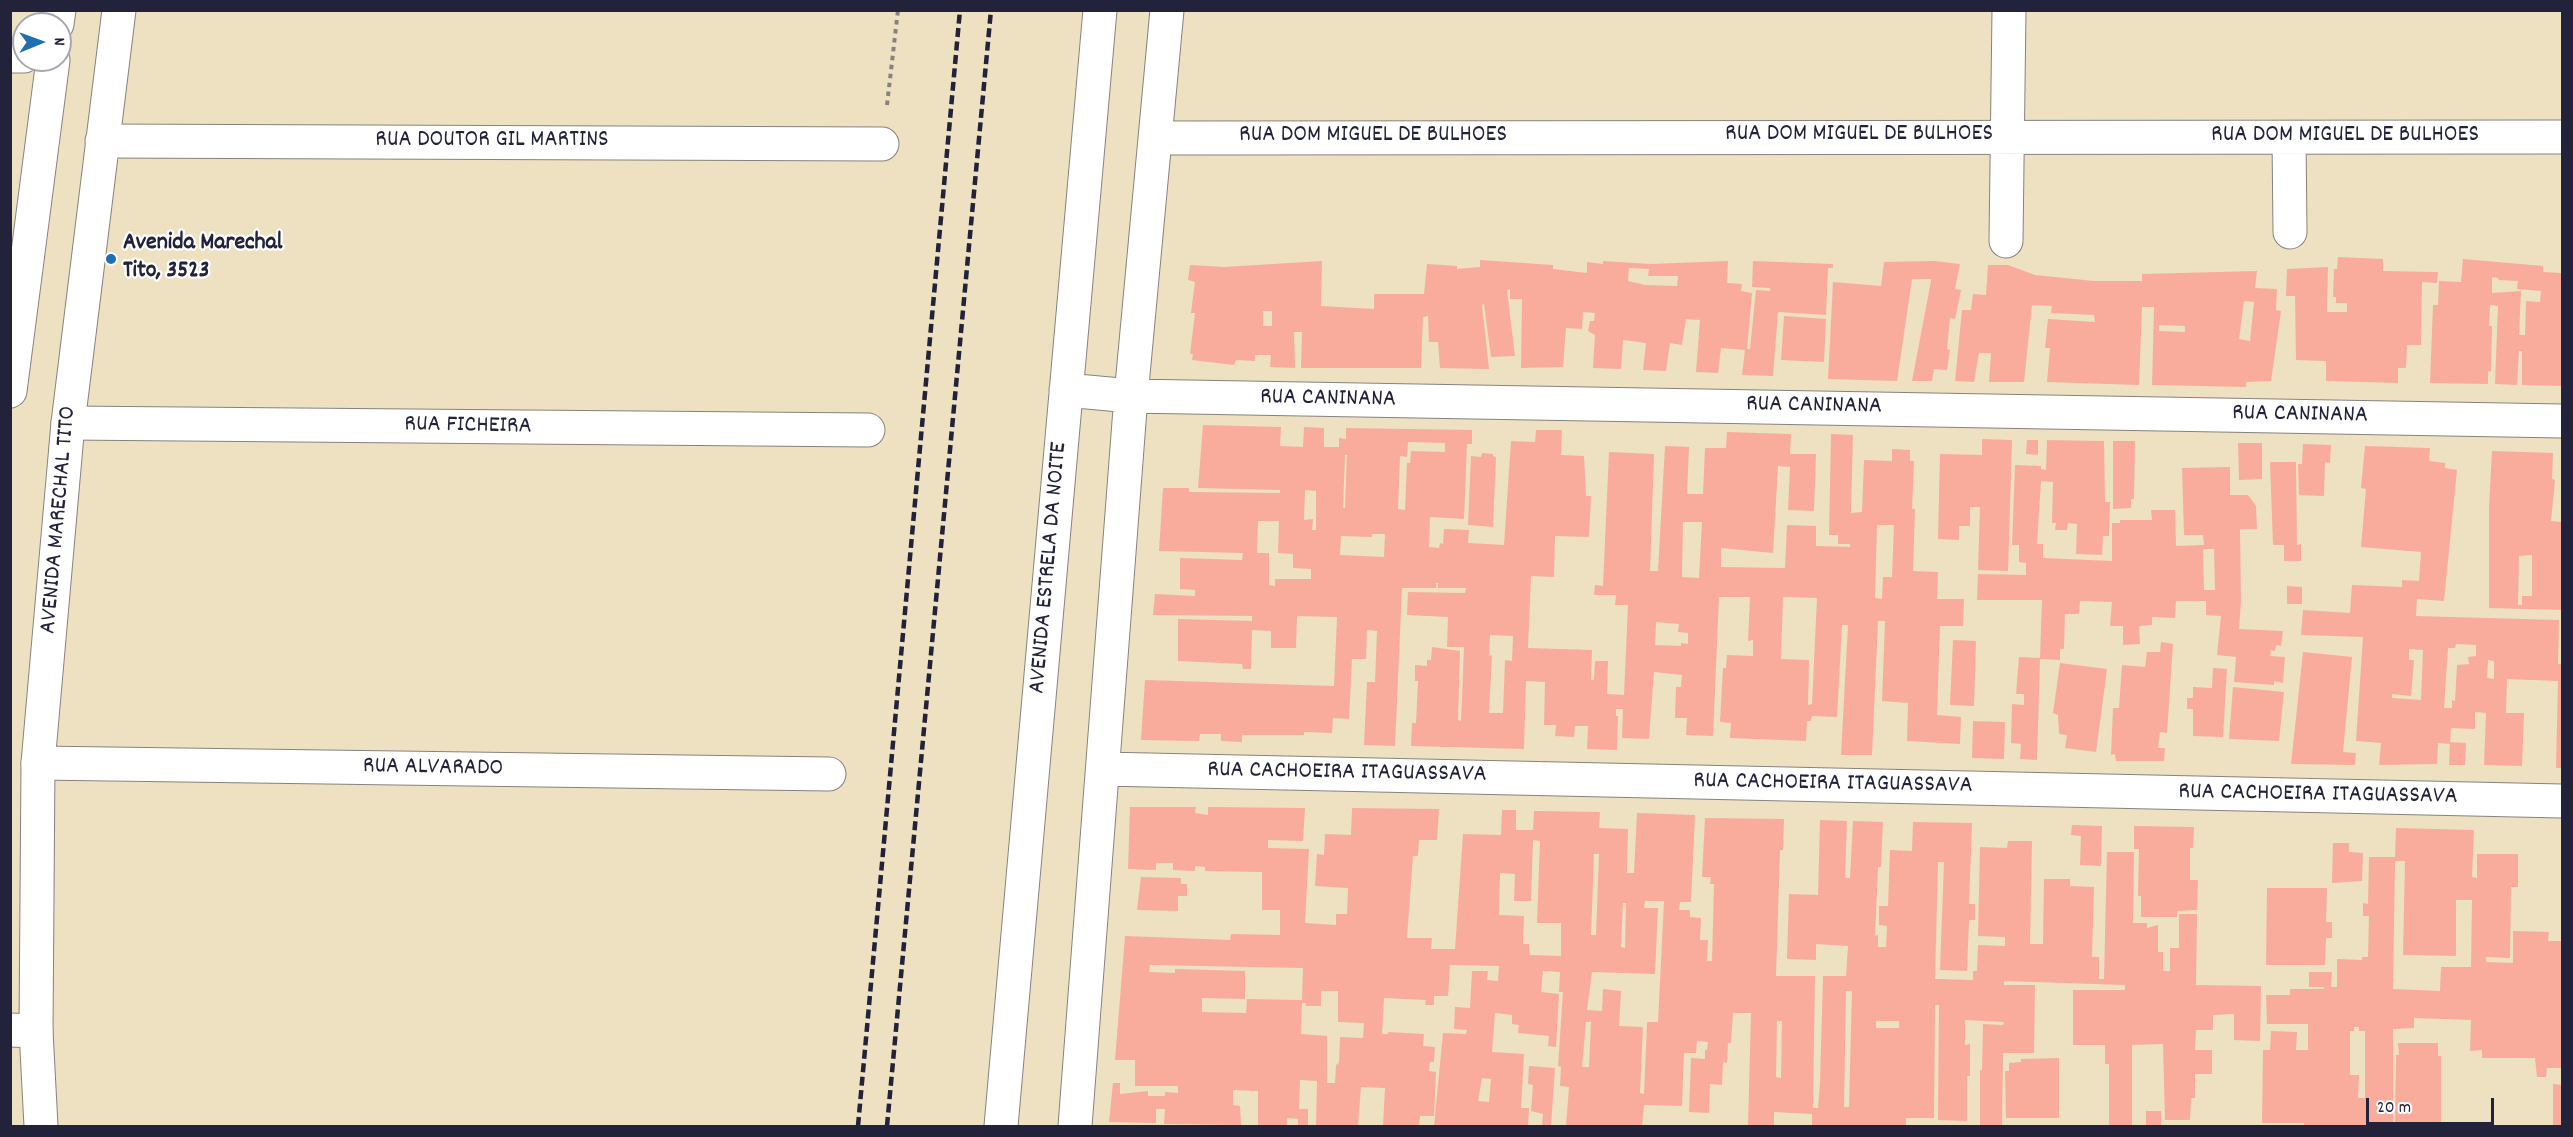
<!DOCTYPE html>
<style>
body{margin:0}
#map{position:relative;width:2573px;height:1137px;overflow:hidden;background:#ede1c1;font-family:Dekko,sans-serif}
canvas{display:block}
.frame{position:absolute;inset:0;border:12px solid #22223b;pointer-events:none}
.north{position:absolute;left:12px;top:12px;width:60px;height:60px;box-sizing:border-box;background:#fff;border:2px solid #a7a7b1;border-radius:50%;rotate:89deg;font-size:16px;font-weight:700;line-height:24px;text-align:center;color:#22223b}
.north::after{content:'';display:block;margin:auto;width:21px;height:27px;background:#1f6fb2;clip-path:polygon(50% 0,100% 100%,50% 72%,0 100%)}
.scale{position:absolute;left:2366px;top:1098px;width:128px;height:27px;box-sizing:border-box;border:3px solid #22223b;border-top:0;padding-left:8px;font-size:18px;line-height:21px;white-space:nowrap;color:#22223b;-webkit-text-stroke:4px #fff;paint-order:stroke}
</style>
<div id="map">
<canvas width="2573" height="1137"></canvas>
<div class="frame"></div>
<div class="north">N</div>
<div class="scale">20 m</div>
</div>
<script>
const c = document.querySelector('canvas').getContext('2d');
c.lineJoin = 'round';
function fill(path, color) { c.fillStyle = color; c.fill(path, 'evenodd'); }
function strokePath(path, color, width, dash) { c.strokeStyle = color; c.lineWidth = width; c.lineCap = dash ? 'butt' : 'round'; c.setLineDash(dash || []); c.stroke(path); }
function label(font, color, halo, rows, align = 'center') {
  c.font = font + ' Dekko,sans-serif'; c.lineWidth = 4.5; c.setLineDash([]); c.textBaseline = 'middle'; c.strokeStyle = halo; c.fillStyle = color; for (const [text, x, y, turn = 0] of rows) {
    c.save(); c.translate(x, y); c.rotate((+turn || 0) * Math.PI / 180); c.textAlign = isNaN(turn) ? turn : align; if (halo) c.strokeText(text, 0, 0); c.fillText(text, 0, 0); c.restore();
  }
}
fill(new Path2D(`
 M2338 257 2383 259V271L2438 272 2437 283 2422 282 2421 345H2407L2406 368H2398V383L2326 381V361L2296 360 2295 296H2286L2287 269 2328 267 2327 312H2347V303H2336V297H2333L2334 269H2337Z
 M2463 259 2543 266V272L2562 273V386L2522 385V351H2519L2517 385 2495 384 2498 306 2490 305 2489 326H2492L2491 372 2488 371V384L2430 383 2433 305H2438L2439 281 2461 282ZM2492 277 2498 278 2499 280 2518 281 2517 289 2541 291 2540 302 2526 301 2525 335H2519L2521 291 2492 293Z
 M1480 260 1553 265V269L1587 273V262L1603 264V261L1651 264 1728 261 1727 283 1742 284 1741 291 1752 293 1747 349H1750L1756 290 1770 291V288L1752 287 1753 261 1833 264V268H1828L1826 315 1778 312 1773 376 1742 375 1745 350 1721 348 1718 373 1696 372 1700 320 1686 319 1682 345 1670 343 1666 371 1643 370 1646 343 1623 340 1621 369 1593 368 1595 335 1588 331 1590 321H1594L1595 313 1583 312 1582 329 1566 328 1563 367 1521 368 1522 299H1510V289L1507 290 1515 356 1491 357 1484 304 1482 305 1489 369 1440 368 1438 342H1429L1428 316 1423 317 1421 368H1301L1302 332H1294L1295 368 1270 367 1271 355H1255V361L1236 360 1234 365 1192 360 1193 354H1190L1195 313H1191L1195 282 1188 280 1190 265 1224 267 1322 261 1321 306 1374 309V294H1424L1427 264 1457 266V269L1480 267ZM1629 268 1649 269 1648 276H1678L1677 286 1645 285 1628 281ZM1263 311H1272V326H1263Z
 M1934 261 1960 264 1955 289 1961 290 1955 319 1950 318 1947 349 1950 350 1947 370 1934 369 1932 381H1912L1931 281V279H1912L1897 381 1828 379 1833 282 1881 286 1884 262Z
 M1988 265H2008L2035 275 2094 281H2142V274L2257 271 2255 288 2277 289 2276 310 2281 311 2271 381 2246 382V387L2152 385 2154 307H2142L2139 385 2047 382 2050 348H2045L2048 319 2095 322 2094 315 2051 313 2052 306 2032 305 2024 382H1989L1991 353H1979L1974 382 1955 381 1962 310H1971L1973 294 1986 295ZM2244 301 2254 302 2250 341 2239 339ZM2159 325 2185 326V332L2159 331Z
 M1784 316 1826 319 1824 362 1781 360Z
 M1203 425 1281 427 1280 446 1303 447 1304 427 1324 428V447H1339V438L1346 439V428L1472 430V444H1467L1464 519 1430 517 1429 547 1439 548 1440 543 1443 544 1444 529 1469 530 1468 543 1504 545 1511 441 1535 442 1536 430H1562L1561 455 1584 456 1586 496H1591L1589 537 1555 536 1554 577 1531 576 1528 648 1592 650 1591 680H1594L1595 661H1608L1607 694 1624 695 1628 605H1615L1616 595H1594L1595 585 1603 586 1609 452 1654 454 1650 571H1658L1665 446 1689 447 1687 494H1703L1705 448H1726L1727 432 1791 434 1790 454H1816L1814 511 1788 510 1790 467 1778 466 1773 553 1721 548V567L1785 568 1787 525 1816 526V546L1850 547V544H1838V535H1829L1831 434 1853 435 1851 513 1862 512 1864 460 1892 461V449L1910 450V461H1914L1912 509H1915L1913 571 1938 572 1937 599H1964L1963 626H1940L1937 715 1961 717 1960 744 1907 741 1908 703 1882 701 1885 621H1878L1872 755H1841L1848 625H1842L1837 717 1812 716 1811 721H1807L1806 741 1730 738 1731 723 1720 722 1723 668H1726L1727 655 1753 656V640L1748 641 1750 597H1719L1713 736 1686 735 1687 718H1675L1676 687H1681L1682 675 1654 672 1649 739 1622 738 1623 709H1616V716H1618L1617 750 1587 749 1588 726H1575L1574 737 1555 736 1556 725H1544L1545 682 1526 681 1524 749 1411 746 1412 723H1416L1418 681H1415V665L1427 666V660H1431L1432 647 1460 651 1458 720 1461 721 1464 647H1447L1448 617 1407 615 1408 592 1465 593 1466 588H1438V583H1436V588H1402L1395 746 1364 745 1367 682H1375L1377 631 1369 630H1367L1366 659H1352L1349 719 1333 718 1332 733 1304 732V735H1242V742L1221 741V734H1200L1199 741 1141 740 1145 680 1334 686 1337 617 1297 616 1296 648H1271V631L1252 630 1251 669H1243L1242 664 1178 661V619L1252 621V616L1153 615 1155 594 1195 596V590L1180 589V558L1242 560 1243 553 1159 551 1163 488H1189V492L1280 493V490L1198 488ZM1408 442 1445 443V452L1411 451 1410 463H1407L1405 510 1398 509 1400 456 1407 457ZM1345 455H1347L1345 508H1343ZM1305 490 1316 491V530H1312L1313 519 1304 520ZM1258 521H1279L1278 553 1293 554V568L1311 569V579H1275V586L1269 585V553H1257ZM1683 522H1702L1699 578 1682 577ZM1877 525H1894L1892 577H1883L1882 599 1875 598ZM1372 534H1385L1384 557 1340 555 1341 536 1372 537ZM1783 597 1817 598 1812 704 1808 705 1809 660 1781 659ZM1656 622 1679 624 1678 632 1688 633V644L1681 643V646L1655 645ZM1490 635 1513 636 1512 661 1505 660 1503 713H1489L1492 655 1489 656Z
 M1982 439 2012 440 2008 571 1978 570 1980 507H1970V526H1959V540L1938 539 1940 454 1982 455Z
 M2027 440H2038V455L2026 454Z
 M2047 440 2104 441 2105 502H2110L2109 536H2103L2102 555 2076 554 2077 524 2068 523 2067 530H2055L2056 523H2052L2053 482 2041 481 2037 544H2043V558L2112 561V523H2120V520H2152L2151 510H2175L2176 546 2204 545 2203 535H2184L2182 468 2230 467V495H2248L2256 506 2257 529H2240L2241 602 2239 629 2283 631 2281 646 2276 645 2275 651 2271 650 2270 656 2285 657 2283 683 2274 681V685L2234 682 2236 657 2217 655 2221 616 2206 615V601H2176L2175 618 2152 617V625L2139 626 2140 644 2123 645V626H2110L2112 602 2080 601 2079 614H2065L2064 649H2060V660L2040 659 2037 760 2020 759 2021 744 2011 743 2012 704 2024 705V694H2016L2019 657 2040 658 2042 600H1977L1978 574 2026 575V563L2019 562V545H2012L2015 465 2041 466V469L2046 470ZM2203 549H2214L2215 590H2204Z
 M2113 441H2135L2134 499H2131V508L2113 509Z
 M2238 443H2262V479L2239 480Z
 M2303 444 2331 445 2330 463 2325 462 2324 496 2299 495 2298 464H2302Z
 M2365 446 2430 448 2429 461 2445 463V468L2457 470 2444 601 2417 599 2416 616 2559 620 2558 664H2562V768H2556L2558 681 2507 679 2506 713H2524L2522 766 2484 765 2486 713 2475 712V729L2451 728 2450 744 2438 743 2437 764 2379 765 2381 743 2356 741 2363 637 2301 635 2303 610 2350 613 2352 585 2402 587V580L2419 581 2421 552 2361 547 2366 489 2361 488ZM2456 644 2476 645V656L2468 657 2469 664 2457 665 2455 701 2452 700V708H2444L2448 648H2455ZM2409 649 2423 650 2421 700 2392 698V694L2411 696 2414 660H2409ZM2488 660 2494 661V679L2487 678Z
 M2492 451 2553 453 2552 479 2555 480 2551 521 2562 522V610L2489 608V507ZM2532 555V596H2522V605H2518L2519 556Z
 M1482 453 1493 454V456L1496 457 1493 527 1468 525 1471 456 1481 457Z
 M2270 462H2296L2297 545 2301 544V561H2284V545H2273Z
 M2287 586 2302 587V604H2287Z
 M1953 640 1976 641 1974 706 1950 705Z
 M2161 642 2173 644 2167 733 2160 732 2158 748H2165L2164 761H2116L2115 754 2111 755 2113 708H2119L2122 665 2145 667 2147 652H2160Z
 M2303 652 2352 657 2343 752 2356 753 2355 765 2291 764Z
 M2060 663 2107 669 2096 752 2065 748 2067 735 2059 734 2058 715 2053 713Z
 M2213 668 2227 669 2223 737 2193 736V709H2187V698H2193V687L2212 688Z
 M2233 687 2284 692 2279 741 2229 739Z
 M1973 721 2005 722 2004 759 1972 758Z
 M2450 742 2466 743 2465 765H2449Z
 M1130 807H1196L1195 813 1208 815V807L1305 808 1303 841 1268 840V848L1309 849 1305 923 1336 925V914H1347L1348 888 1315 886 1317 854 1324 855 1325 834 1351 835 1352 808 1439 809 1437 840H1419L1418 856H1413L1407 938H1432L1431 949H1455L1463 834 1501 835 1502 810H1516V830H1533L1534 811 1600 812 1599 828 1628 829 1627 873H1634L1637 813 1695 815 1691 902H1680L1679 910H1690V917L1701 918 1700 940H1708L1707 961H1712L1714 884H1710L1711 877H1702L1705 818 1784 819 1783 850H1780L1776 976H1815L1813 1108H1818L1820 1083 1823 976H1846L1848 946 1816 944V960L1787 959 1789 894 1818 895 1820 820 1847 821 1845 878H1850L1853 821 1883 822 1881 867H1878L1875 936 1878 935V947H1886L1887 926 1879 925V906H1888L1890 850 1912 851 1913 822 1972 823 1969 904H1975V920H1969L1967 971 1940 970 1944 862H1938L1935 979H1940L1973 980V971H1977L1978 945 2005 946V937L1978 936 1980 847 2007 848 2008 841H2032L2030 944H2043L2044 879H2070V886L2094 887 2092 957H2099V979H2104L2107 852H2134L2133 923H2147V928L2158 925V952H2163V971H2170V948H2179V914H2197L2196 985 2261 986 2260 1041 2234 1040V1014L2213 1015V1030H2196L2195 1050H2212V1074H2195V1098H2191L2190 1120H2165L2163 1044 2132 1045V1126H2109V1064H2105V1045H2073V990H2125V985L2004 981V985H2035L2034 1053H2003L2002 1126H1980V1070H1982L1983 1024 2003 1025 2004 1022 1965 1020V1045L1970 1044V1076H1967V1121L1938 1120 1939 1005H1935L1934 1118H1906V1126H1812V1114L1774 1112V1126H1748L1751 1013H1733L1731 1043H1728L1727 1063 1723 1062 1722 1085 1710 1084 1709 1113 1689 1112 1691 1058 1705 1059V1050H1707L1708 1042 1697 1041 1696 1053H1684L1682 1106 1644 1105 1642 1126H1566L1569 1087 1560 1086 1561 1067 1558 1066 1563 992H1559L1560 972 1543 971 1541 992 1559 994 1556 1047 1548 1046 1549 1036 1518 1033 1519 1025 1512 1024V1015L1495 1013 1492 1052 1524 1054 1521 1108H1529L1528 1126H1434L1443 1033 1466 1034 1467 1030 1454 1029 1455 1007 1470 1008 1472 971H1488L1487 980 1498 981 1499 966 1450 965 1448 996H1434V1005H1425L1426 1000 1384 998 1382 1034H1388V1032L1424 1034 1423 1046 1435 1047 1434 1062H1430L1429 1071 1436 1072 1434 1116H1420L1419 1126H1383L1385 1088 1361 1087 1358 1126 1316 1125 1317 1081 1300 1080 1299 1109H1308V1126L1298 1125V1119L1287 1118V1125H1258V1091L1233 1090V1105L1240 1106 1241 1125 1164 1124 1165 1109H1156V1123L1109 1122 1113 1083H1120V1094L1148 1091V1096H1165V1092L1178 1093V1086H1135V1060H1115L1125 936 1230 940 1231 934 1280 935V910H1262V872L1205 871V867L1195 866V871L1173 870V863H1156V870L1128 869ZM1533 840 1540 841 1537 923H1561V956L1530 955 1529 944H1523L1524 916 1499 915 1500 873 1515 874 1514 901H1531ZM1594 854H1599L1596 935H1591ZM1645 901H1664L1658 1022H1647L1644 1094 1640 1093 1643 1027 1619 1026 1621 991 1603 989 1602 1011 1587 1010 1592 972 1655 974 1658 908H1644ZM1623 903H1626L1625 948 1621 947ZM1150 965 1303 968 1302 1000 1247 999 1246 1013 1202 1012V998L1245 999V971L1175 969V973L1149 972ZM1321 991H1338V1022L1364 1023 1363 1038 1340 1037 1339 1063 1336 1065 1335 1083H1327V1036L1301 1034 1302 1003H1306V1006H1321ZM1846 991H1852L1849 1107H1844ZM1777 1021H1782L1781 1078 1776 1077ZM1876 1021H1899V1028H1876ZM1586 1022H1591L1589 1067H1582ZM1482 1078 1491 1079 1489 1102 1478 1101Z
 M2072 825 2102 826 2101 866 2080 865 2081 836 2071 835Z
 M2134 826 2194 827 2193 848H2190V880H2198L2197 910 2177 911V917H2141V896H2138L2139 849H2134Z
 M2396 828 2474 830 2472 877 2477 878V854H2518V887H2511L2510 958 2486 957V962L2513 963V931L2549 932 2548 941H2562V1068H2547L2546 1077H2537L2535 1058H2482V1050L2470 1051 2471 1020 2414 1018V1028L2393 1029V1126H2304V1123H2262L2263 1050H2270L2271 1031 2297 1032 2296 1050H2308V1024H2267L2266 995H2290V989H2324V987H2309V972H2332L2331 987H2337V959L2362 960V957H2368L2369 916H2363V903L2368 904 2369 857H2395ZM2395 861H2405L2403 955 2456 956V900H2472L2471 967H2441L2440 991 2393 989ZM2354 1027H2359V1031H2365V1098H2358L2359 1075H2350V1031H2354Z
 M2333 843H2349V852L2363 853 2362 881 2332 883Z
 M1141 877 1181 878V884H1187V896H1178V911L1137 910Z
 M2267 888H2327L2326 922H2332V938H2326L2325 965H2266Z
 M2398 1043H2438V1056H2441V1123L2395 1122 2396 1055H2399Z
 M2059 1058V1118H2006L2005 1071H2009V1063L2021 1062V1059Z
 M1529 1066 1555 1068 1551 1126H1542L1543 1114 1531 1111 1533 1085 1528 1084Z
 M2553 1084 2562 1085V1126H2553Z
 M2146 1111H2161V1126H2146Z`), '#f9ac9c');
const minor = new Path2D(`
 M10 56H24
 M1156 138 2562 137
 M2289 138 2290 232
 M102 141 882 144
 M2006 241 2009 10
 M1066 390 1131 396 2562 421
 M68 423 868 430
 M38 763 829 774
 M1103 769 2562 801
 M10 1030 36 1031
 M1001 1126 1100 10
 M1075 1126 1131 396 1167 10`);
const major = new Path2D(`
 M57 24 59 10
 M10 391 53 60
 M41 1126 36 1031 38 763 68 423 119 10`);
strokePath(minor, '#88827e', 35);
strokePath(major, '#88827e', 35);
strokePath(new Path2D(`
 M887 105 898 10`), '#88827e', 4, [4.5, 4.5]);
strokePath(minor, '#fff', 33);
strokePath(major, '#fff', 33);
strokePath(new Path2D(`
 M858 1126 960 10
 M887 1126 991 10`), '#22223b', 4.5, [9, 4.5]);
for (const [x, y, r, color] of [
 [111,259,6,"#1f6fb2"]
]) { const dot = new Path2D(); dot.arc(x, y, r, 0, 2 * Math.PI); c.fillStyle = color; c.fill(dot); strokePath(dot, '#fff', 2); }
label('24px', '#22223b', '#fff', [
 ["RUA DOM MIGUEL DE BULHOES",1859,136],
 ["RUA DOM MIGUEL DE BULHOES",1373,137],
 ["RUA DOM MIGUEL DE BULHOES",2345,137],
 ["RUA DOUTOR GIL MARTINS",492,142],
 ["RUA CANINANA",1328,400,1],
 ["RUA CANINANA",1814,407,1],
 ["RUA CANINANA",2300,416,1],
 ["RUA FICHEIRA",468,427,1],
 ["AVENIDA MARECHAL TITO",60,520,-85],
 ["AVENIDA ESTRELA DA NOITE",1050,568,-85],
 ["RUA ALVARADO",433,769,1],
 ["RUA CACHOEIRA ITAGUASSAVA",1347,774,1],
 ["RUA CACHOEIRA ITAGUASSAVA",1833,785,1],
 ["RUA CACHOEIRA ITAGUASSAVA",2318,796,1]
]);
label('bold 24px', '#22223b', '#fff', [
 ["Avenida Marechal",123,245],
 ["Tito, 3523",123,273]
], 'left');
</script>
